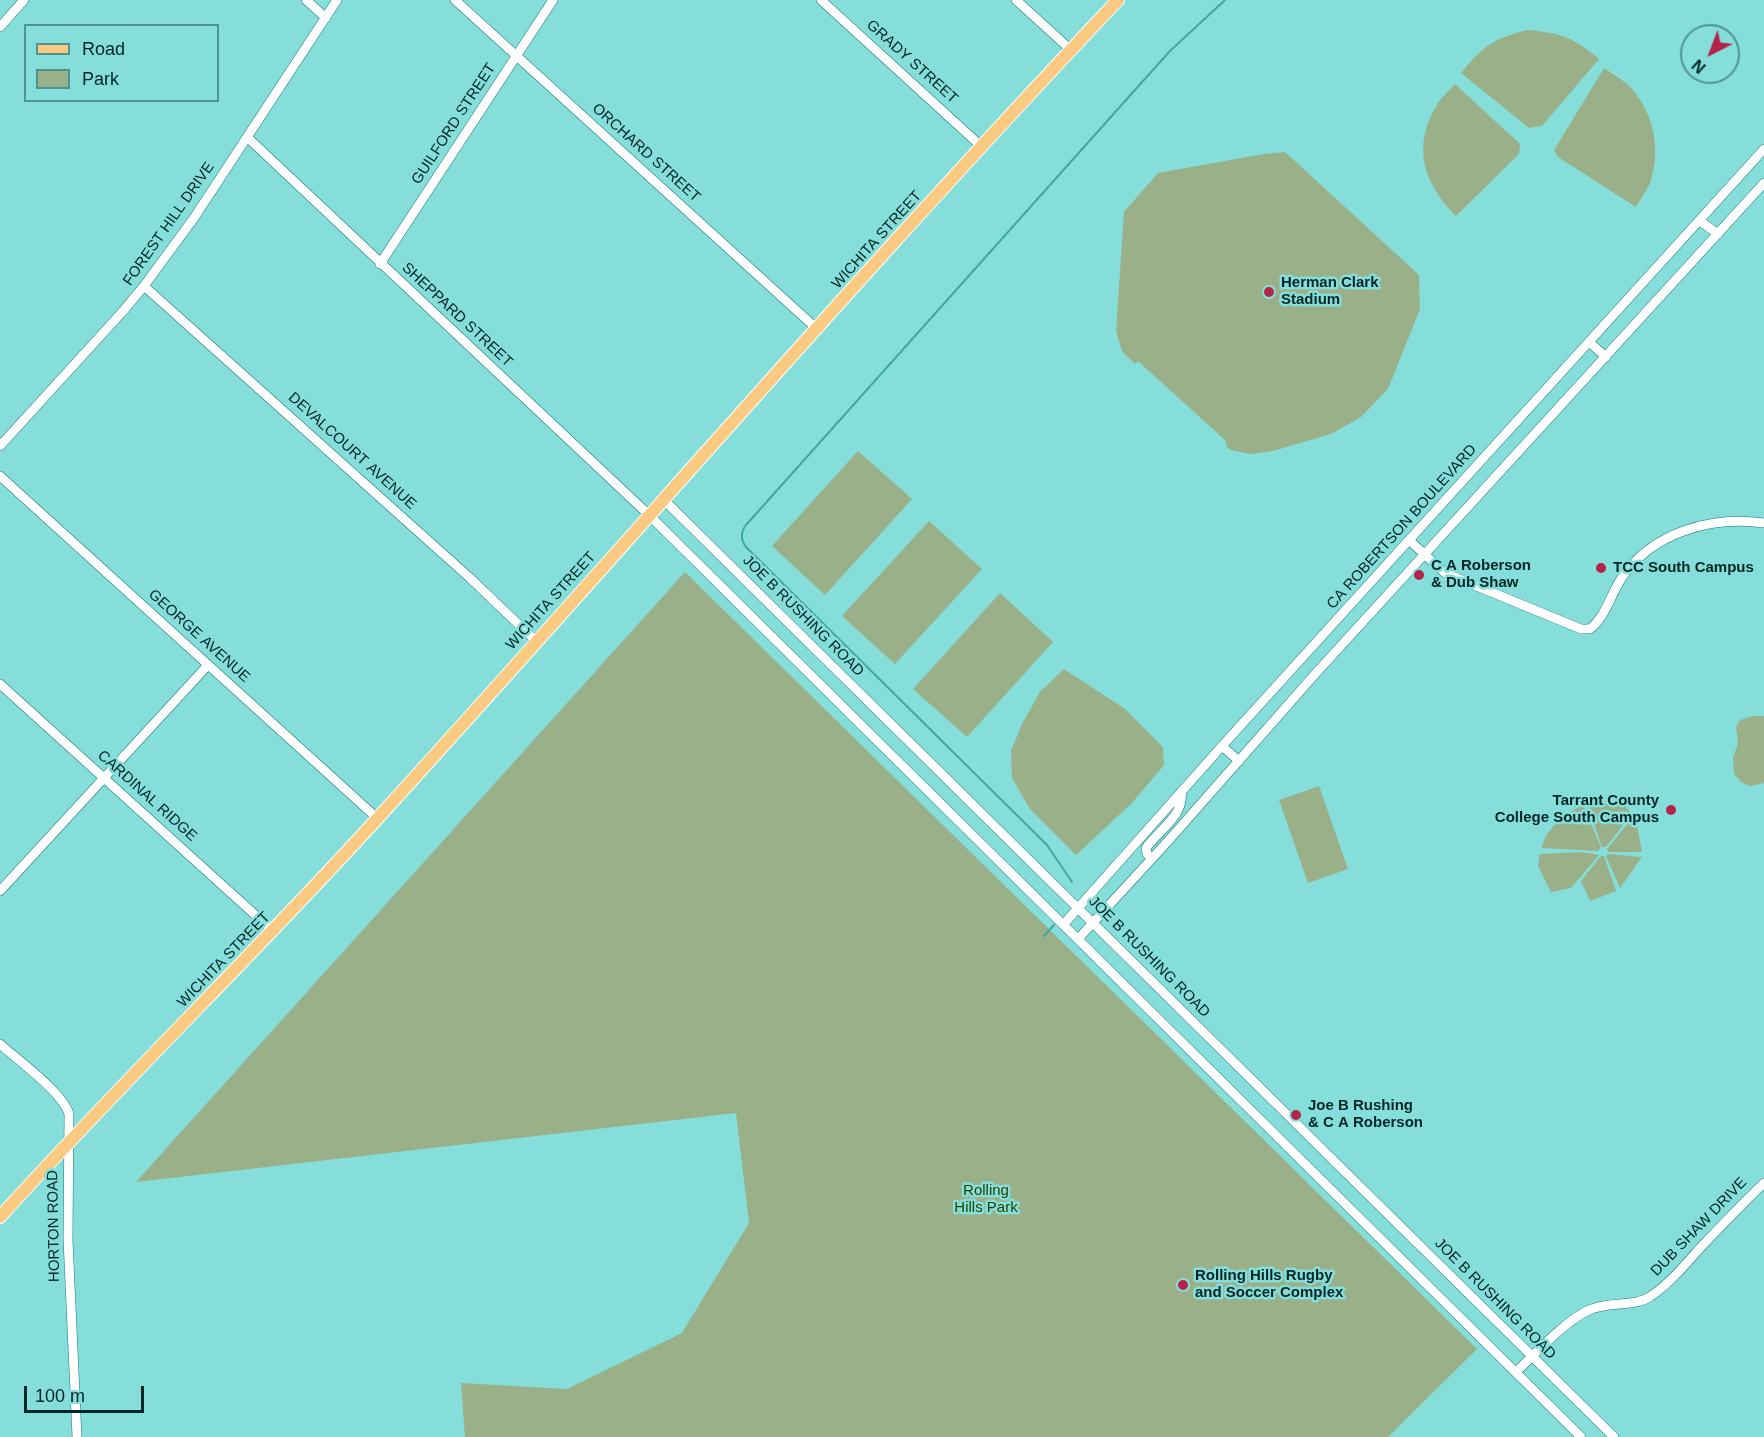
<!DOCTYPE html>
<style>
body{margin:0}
#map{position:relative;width:1764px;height:1437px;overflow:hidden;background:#85deda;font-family:Helvetica,sans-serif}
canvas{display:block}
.legend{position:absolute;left:24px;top:24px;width:195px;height:78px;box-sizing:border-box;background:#85deda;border:2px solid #509492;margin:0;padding:8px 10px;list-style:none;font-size:18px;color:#002625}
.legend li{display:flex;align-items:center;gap:12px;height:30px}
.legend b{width:30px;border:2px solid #509492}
.north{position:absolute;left:1680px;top:24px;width:60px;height:60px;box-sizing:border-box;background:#85deda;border:2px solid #509492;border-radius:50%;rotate:222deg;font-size:16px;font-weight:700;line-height:24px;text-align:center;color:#002625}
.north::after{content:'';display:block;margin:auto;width:21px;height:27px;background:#b42349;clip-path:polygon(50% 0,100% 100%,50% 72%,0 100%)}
.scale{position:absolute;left:24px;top:1386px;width:120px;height:27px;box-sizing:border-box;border:3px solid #002625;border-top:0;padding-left:8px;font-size:18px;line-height:21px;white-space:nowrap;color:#002625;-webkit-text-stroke:4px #85deda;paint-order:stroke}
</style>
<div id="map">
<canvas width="1764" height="1437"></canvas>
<ul class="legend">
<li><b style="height:8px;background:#faca82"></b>Road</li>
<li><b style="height:16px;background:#9ab089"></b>Park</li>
</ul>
<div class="north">N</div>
<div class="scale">100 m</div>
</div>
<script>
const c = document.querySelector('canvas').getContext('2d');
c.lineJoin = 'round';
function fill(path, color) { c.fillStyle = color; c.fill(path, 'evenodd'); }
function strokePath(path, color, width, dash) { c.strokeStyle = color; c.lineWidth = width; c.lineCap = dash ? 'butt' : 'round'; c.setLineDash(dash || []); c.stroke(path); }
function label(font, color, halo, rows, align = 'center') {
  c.font = font + ' Helvetica,sans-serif'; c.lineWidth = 5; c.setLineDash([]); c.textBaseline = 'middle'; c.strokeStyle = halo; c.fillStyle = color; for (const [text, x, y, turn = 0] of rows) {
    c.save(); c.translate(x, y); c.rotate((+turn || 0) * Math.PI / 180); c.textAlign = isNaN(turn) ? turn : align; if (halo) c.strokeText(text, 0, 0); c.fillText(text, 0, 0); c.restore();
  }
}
fill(new Path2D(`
 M1527 30C1561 33 1573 37 1599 59L1542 126 1529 128 1461 73C1483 46 1493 39 1527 30Z
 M1604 68C1611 73 1620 78 1627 84 1653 109 1662 149 1650 183 1646 192 1640 200 1636 207L1558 157 1554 150Z
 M1455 84 1520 144 1519 154 1456 216C1424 184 1411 147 1437 105 1441 97 1449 91 1455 84Z
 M1285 152 1419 275 1420 309 1388 389 1361 417 1331 434 1273 451 1250 454 1231 450 1226 446V441L1138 361 1135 364 1122 351 1116 331 1124 212 1158 173 1264 154Z
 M858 451 912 499 825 595 772 546Z
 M929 521 982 569 895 664 842 616Z
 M685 572 1477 1349 1388 1437H465L461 1383 567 1389 682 1333 749 1223 736 1113 136 1182Z
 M1000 593 1053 642 967 737 913 689Z
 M1064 669 1125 709 1163 747 1164 765 1132 803 1076 855 1030 809 1012 778 1011 751 1022 724 1040 692Z
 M1754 716H1764V783L1750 786 1741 782 1734 774 1733 758 1738 743 1736 727 1740 720Z
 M1319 786 1348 869 1308 883 1279 800Z
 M1603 801 1622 803 1631 812 1630 816 1606 847H1602L1587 804Z
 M1583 805 1601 847 1598 851 1542 848C1545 828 1567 813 1583 805Z
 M1632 821 1637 825 1642 852H1608L1607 849 1629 822Z
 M1581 852 1599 855 1571 888 1551 892 1538 866 1540 854Z
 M1608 854 1642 857 1620 888 1606 856Z
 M1601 856H1604L1616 891 1590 901 1581 881Z`), '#9ab089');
strokePath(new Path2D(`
 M1072 882 1047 845 747 548C741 541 740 533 746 525L1143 81 1170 51 1225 0
 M1044 936 1054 925`), '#42a7a3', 2);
const minor = new Path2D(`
 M306 0 326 18
 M455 0 817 329
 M821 0 982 147
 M1016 0 1071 50
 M0 27 24 0
 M247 137 649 515 1581 1437
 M1700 221 1718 234
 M380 264 553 0
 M144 286 470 578 536 641
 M1589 342 1606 357
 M0 446 124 310 144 286 194 218 337 0
 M0 476 377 818
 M663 499 1614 1437
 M1410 541 1445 573 1581 629H1590C1606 616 1610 596 1621 579 1652 532 1711 516 1764 523
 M0 684 273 931
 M1222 746 1239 761
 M1152 858 1147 854 1146 848C1158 831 1185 815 1181 792
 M0 891 208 665
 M1063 925 1222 746 1764 149
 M1078 939 1169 840 1316 673 1764 183
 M0 1044C18 1060 63 1093 69 1114L68 1240 77 1437
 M1516 1372C1535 1354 1566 1320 1589 1310 1609 1301 1636 1307 1651 1296 1670 1283 1685 1265 1700 1248 1721 1226 1742 1204 1764 1183`);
const major = new Path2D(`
 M0 1217C123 1081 254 954 377 819 625 547 865 267 1118 0`);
strokePath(minor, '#127a77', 10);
strokePath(major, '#fff', 14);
strokePath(minor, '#fff', 9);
strokePath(major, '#faca82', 12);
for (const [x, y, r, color] of [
 [1269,292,6,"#b42349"],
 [1601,568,6,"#b42349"],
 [1419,575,6,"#b42349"],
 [1671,810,6,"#b42349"],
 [1296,1115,6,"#b42349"],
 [1183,1285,6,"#b42349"]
]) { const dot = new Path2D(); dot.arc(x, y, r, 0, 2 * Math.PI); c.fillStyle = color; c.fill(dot); strokePath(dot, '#85deda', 2); }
label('15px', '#002625', '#85deda', [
 ["GRADY STREET",912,62,42],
 ["GUILFORD STREET",454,124,-57],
 ["ORCHARD STREET",646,153,42],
 ["FOREST HILL DRIVE",169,224,-55],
 ["WICHITA STREET",877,240,-48],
 ["SHEPPARD STREET",457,315,43],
 ["DEVALCOURT AVENUE",352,451,42],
 ["CA ROBERTSON BOULEVARD",1402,527,-48],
 ["WICHITA STREET",551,601,-48],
 ["JOE B RUSHING ROAD",803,616,45],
 ["GEORGE AVENUE",199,636,42],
 ["CARDINAL RIDGE",147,796,42],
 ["JOE B RUSHING ROAD",1149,957,45],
 ["WICHITA STREET",224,960,-46],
 ["HORTON ROAD",54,1226,-91],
 ["DUB SHAW DRIVE",1699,1227,-46],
 ["JOE B RUSHING ROAD",1495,1299,45]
]);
label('bold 15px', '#002625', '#85deda', [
 ["Herman Clark",1281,283],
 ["Stadium",1281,300],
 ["C A Roberson",1431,566],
 ["& Dub Shaw",1431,583],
 ["TCC South Campus",1613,568],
 ["Tarrant County",1659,801,"right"],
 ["College South Campus",1659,818,"right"],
 ["Joe B Rushing",1308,1106],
 ["& C A Roberson",1308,1123],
 ["Rolling Hills Rugby",1195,1276],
 ["and Soccer Complex",1195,1293]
], 'left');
label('15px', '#254300', '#85deda', [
 ["Rolling",986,1191],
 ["Hills Park",986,1208]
]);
</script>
